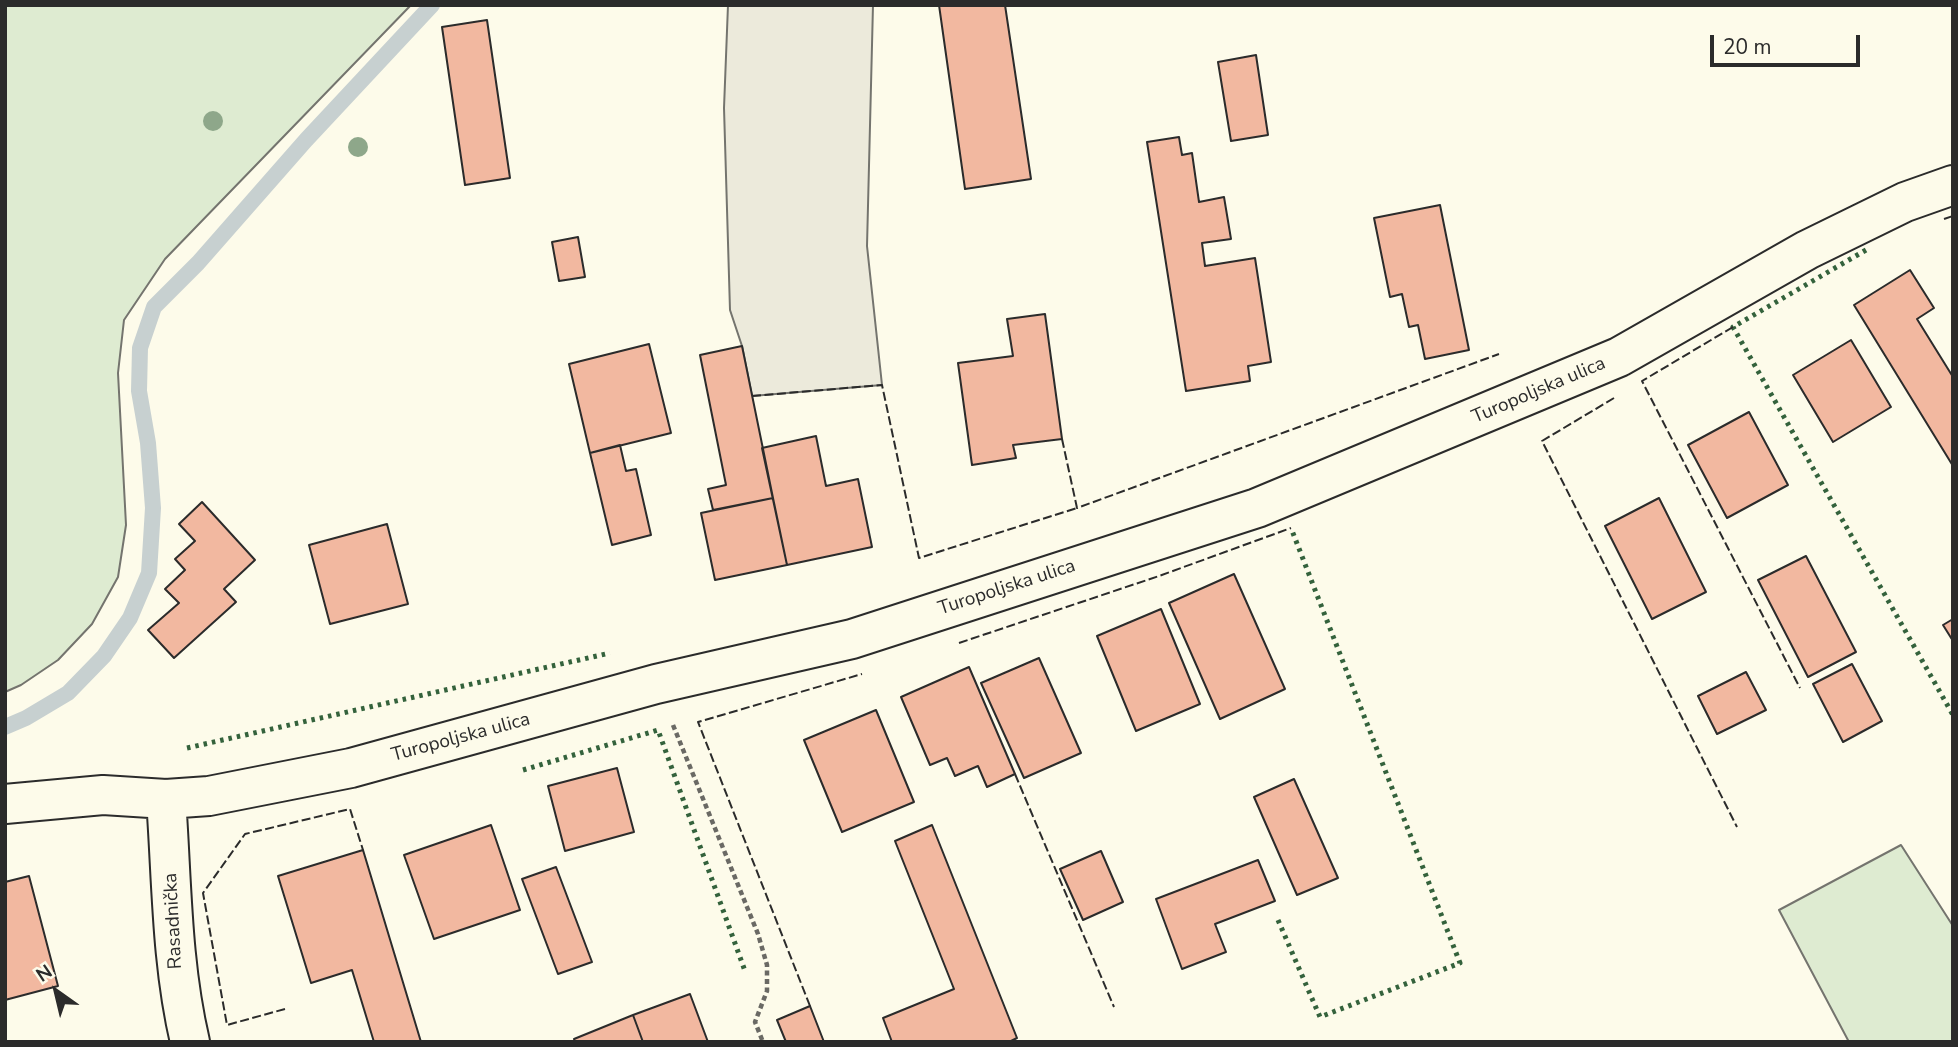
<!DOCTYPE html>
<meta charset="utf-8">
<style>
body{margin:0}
#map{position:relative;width:1958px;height:1047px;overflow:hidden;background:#fdfbea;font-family:"Nunito Sans",sans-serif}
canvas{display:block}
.frame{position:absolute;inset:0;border:7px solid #2b2b2b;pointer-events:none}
.north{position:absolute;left:21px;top:956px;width:70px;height:70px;-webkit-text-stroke:5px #fdfbea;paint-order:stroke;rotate:326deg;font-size:19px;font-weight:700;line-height:28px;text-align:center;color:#2b2b2b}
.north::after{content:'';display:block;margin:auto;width:24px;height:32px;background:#2b2b2b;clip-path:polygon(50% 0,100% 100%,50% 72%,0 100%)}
.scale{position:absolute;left:1710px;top:35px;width:150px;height:32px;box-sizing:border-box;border:4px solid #2b2b2b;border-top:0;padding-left:9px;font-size:21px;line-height:24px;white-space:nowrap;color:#2b2b2b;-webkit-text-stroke:5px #fdfbea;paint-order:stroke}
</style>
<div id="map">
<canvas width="1958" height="1047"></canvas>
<div class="frame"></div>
<div class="north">N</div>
<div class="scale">20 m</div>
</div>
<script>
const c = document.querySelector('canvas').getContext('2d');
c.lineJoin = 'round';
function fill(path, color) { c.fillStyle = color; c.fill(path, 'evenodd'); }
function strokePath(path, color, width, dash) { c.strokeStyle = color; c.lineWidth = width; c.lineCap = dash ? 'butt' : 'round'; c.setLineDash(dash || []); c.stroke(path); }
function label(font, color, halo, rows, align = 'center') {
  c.font = font + ' "Nunito Sans",sans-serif'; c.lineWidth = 5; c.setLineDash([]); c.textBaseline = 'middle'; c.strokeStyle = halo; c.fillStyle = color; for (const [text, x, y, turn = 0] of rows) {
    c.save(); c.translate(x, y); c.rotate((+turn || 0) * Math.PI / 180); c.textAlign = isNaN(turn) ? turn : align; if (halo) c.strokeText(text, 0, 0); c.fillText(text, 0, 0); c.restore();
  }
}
const green = new Path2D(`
 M5 5H411L165 259 124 320 118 373 126 525 118 577 92 624 58 660 21 685 5 692Z
 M1901 845 1953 926V1042H1849L1779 910Z`);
fill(green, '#deebd1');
strokePath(green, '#74746e', 2);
const parking = new Path2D(`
 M728 5H873L867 246 882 385 752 396 742 346 730 310 724 108Z`);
fill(parking, '#eceadb');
strokePath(parking, '#74746e', 2);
strokePath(new Path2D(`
 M5 727 26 718 68 693 104 656 130 618 149 573 153 508 148 443 139 391 140 348 154 307 198 263 306 140 432 5`), '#c7d0d0', 16);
const building = new Path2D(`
 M939 5H1005L1031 179 965 189Z
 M487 20 510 178 465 185 442 27Z
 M1256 55 1268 135 1231 141 1218 62Z
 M1179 137 1182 155 1192 153 1199 202 1224 197 1231 239 1202 243 1205 266 1255 258 1271 362 1248 366 1250 381 1186 391 1147 142Z
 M1440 205 1469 350 1425 359 1418 325 1409 327 1402 294 1390 297 1374 218Z
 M578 237 585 277 559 281 552 242Z
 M1910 270 1934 308 1917 319 1953 377V466L1854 305Z
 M1045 314 1062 439 1013 445 1016 458 972 465 958 363 1013 356 1007 319Z
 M1851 340 1891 407 1833 442 1793 375Z
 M649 344 671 433 590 453 569 364Z
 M742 346 773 498 713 510 708 489 726 485 700 355Z
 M1749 412 1788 485 1727 518 1688 445Z
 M816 436 826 486 858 479 872 547 787 565 762 448Z
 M620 445 626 471 636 469 651 535 612 545 590 453Z
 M773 498 787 565 715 580 701 513Z
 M1659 498 1706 592 1652 619 1605 526Z
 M202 502 255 560 224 589 236 602 174 658 148 630 179 603 165 589 185 570 175 559 195 541 179 524Z
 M387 524 408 604 330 624 309 545Z
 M1806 556 1856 652 1808 677 1758 580Z
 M1234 574 1285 689 1220 719 1169 603Z
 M1161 609 1200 704 1136 731 1097 636Z
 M1953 619V641L1943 625Z
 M1039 658 1081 753 1024 778 981 683Z
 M1852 664 1882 721 1843 742 1813 684Z
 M969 667 1015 774 987 787 978 766 955 776 947 758 930 765 901 697Z
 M1746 672 1766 710 1717 734 1698 696Z
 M876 710 914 802 842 832 804 740Z
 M617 768 634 832 565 851 548 786Z
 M1294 779 1338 878 1297 895 1254 797Z
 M491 825 520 910 434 939 404 855Z
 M932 825 1017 1038 1009 1042H892L883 1018 954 989 895 841Z
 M363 850 421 1042H374L352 970 311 983 278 876Z
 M1101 851 1123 902 1083 920 1060 869Z
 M1258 860 1275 901 1215 924 1226 952 1182 969 1156 899Z
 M556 867 592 962 558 974 522 879Z
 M29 876 58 986 5 1000V882Z
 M690 994 708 1042H643L633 1015Z
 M810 1006 824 1042H786L777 1020Z
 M633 1015 643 1042H575L574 1039Z`);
fill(building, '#f2b8a0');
strokePath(building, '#2b2b2b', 2);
const minor = new Path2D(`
 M166 799C172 881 171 961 190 1042
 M5 804 103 795 166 799 209 796 351 768 656 684 852 639 1257 508 1619 357 1807 250 1905 202 1953 185`);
strokePath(minor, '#2b2b2b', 42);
strokePath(new Path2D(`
 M673 725 758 934 767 965V991L755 1022 763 1042`), '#6a6964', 4.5, [5, 3.5]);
strokePath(minor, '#fdfbea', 38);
strokePath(new Path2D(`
 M1866 250 1733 327 1953 715
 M187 748 610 653
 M523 770 658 730 745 971
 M1278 920 1320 1017 1460 963 1291 528`), '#34623c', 5, [3.5, 5]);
strokePath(new Path2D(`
 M1944 219 1953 216
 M1733 327 1642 381 1800 688
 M752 396 882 385 919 558 1077 508
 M1614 398 1542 441 1737 827
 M1062 439 1077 508 1499 354
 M959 643 1159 576 1291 528
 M1015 774 1114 1007
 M810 1006 698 722 862 674
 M285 1009 227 1025 203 893 245 834 350 809 363 850`), '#2b2b2b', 2, [9, 3.5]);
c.fillStyle = '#8ea78a';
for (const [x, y] of [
 [213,121],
 [358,147]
]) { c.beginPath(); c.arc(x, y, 10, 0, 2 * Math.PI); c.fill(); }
label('19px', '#2b2b2b', '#fdfbea', [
 ["Turopoljska ulica",1539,391,-23],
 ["Turopoljska ulica",1007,588,-18],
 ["Turopoljska ulica",461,738,-15],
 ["Rasadnička",174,921,-93]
]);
</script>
